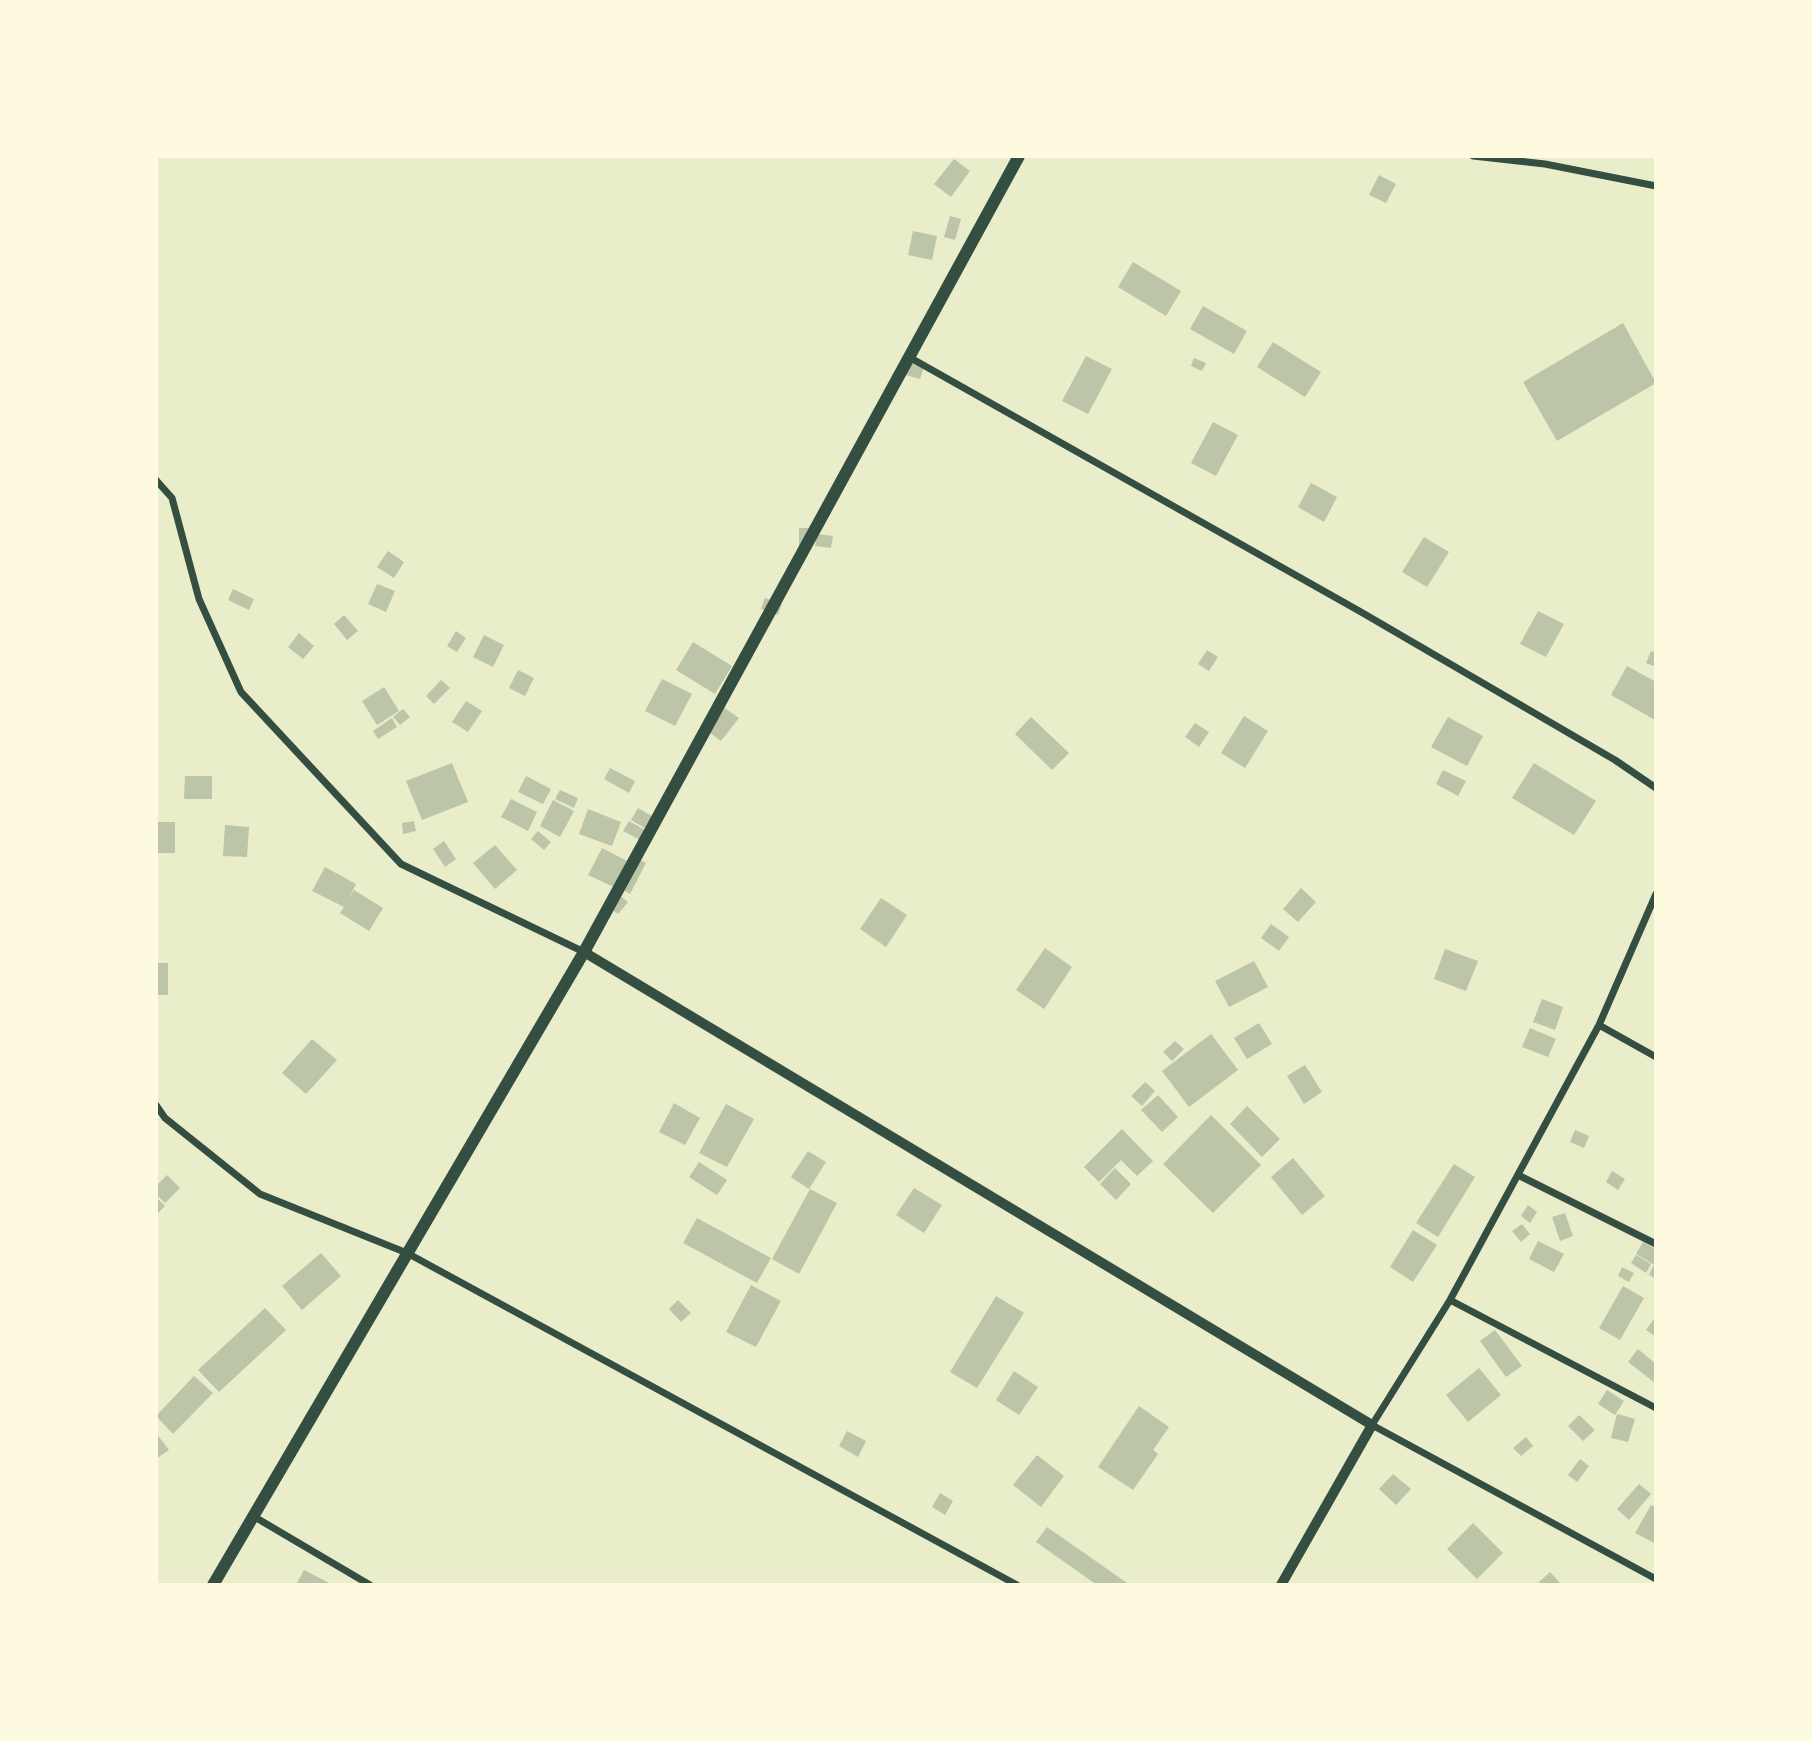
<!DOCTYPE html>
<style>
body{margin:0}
#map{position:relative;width:1812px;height:1741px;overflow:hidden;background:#e9edc9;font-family:Signika,sans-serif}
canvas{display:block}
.frame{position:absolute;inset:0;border:158px solid #fefae0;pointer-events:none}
</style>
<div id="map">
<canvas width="1812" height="1741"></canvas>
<div class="frame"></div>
</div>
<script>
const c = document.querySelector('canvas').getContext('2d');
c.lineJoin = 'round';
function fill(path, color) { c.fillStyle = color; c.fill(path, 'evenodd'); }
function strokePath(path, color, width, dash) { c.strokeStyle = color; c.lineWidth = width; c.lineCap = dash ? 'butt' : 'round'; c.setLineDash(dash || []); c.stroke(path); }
fill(new Path2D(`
 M954 159 970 171 951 197 934 184Z
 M1379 175 1396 184 1386 203 1369 195Z
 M950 216 961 219 955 240 944 237Z
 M913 231 937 236 932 260 908 255Z
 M1133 262 1181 291 1166 316 1118 287Z
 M1203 306 1247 331 1234 354 1190 329Z
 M1623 323 1656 383 1557 441 1523 382Z
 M1273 342 1321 372 1305 397 1257 367Z
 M1086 356 1112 369 1088 414 1062 401Z
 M1194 358 1206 363 1202 371 1191 366Z
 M911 359 925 363 920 379 906 375Z
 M1213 422 1238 435 1216 476 1191 463Z
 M1311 483 1337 497 1324 522 1298 507Z
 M799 528H812L811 549 799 548Z
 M817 534 833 536 831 548 815 546Z
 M1424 537 1449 552 1427 587 1402 572Z
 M388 551 404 562 394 578 377 567Z
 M377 584 395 591 386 612 368 604Z
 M233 589 254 599 249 610 228 600Z
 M765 598 782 604 778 615 761 609Z
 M1538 611 1564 624 1546 657 1520 644Z
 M344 615 358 631 347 640 334 624Z
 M456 631 466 638 457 652 447 646Z
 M299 633 314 646 303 659 288 647Z
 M484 635 504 645 493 667 473 657Z
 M693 642 732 666 715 694 676 670Z
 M1207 650 1218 657 1209 671 1198 664Z
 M1651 651 1656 653V667L1646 663Z
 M1627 666 1656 682 1655 720 1611 695Z
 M518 670 534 678 525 696 509 688Z
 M662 679 692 694 675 726 645 711Z
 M441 680 450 688 434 704 426 696Z
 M384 687 399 711 377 725 362 701Z
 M466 701 482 711 468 732 452 722Z
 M723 707 739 718 721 741 706 730Z
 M403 709 410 717 400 725 393 717Z
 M1244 716 1268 731 1245 768 1221 753Z
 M1031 717 1069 753 1052 770 1015 734Z
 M1448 717 1483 736 1467 766 1431 747Z
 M392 718 397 727 378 739 373 731Z
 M1195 723 1209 732 1199 747 1185 737Z
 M452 763 468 802 422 820 406 781Z
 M1534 763 1596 801 1574 835 1512 798Z
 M610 768 635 781 629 793 604 779Z
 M1443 770 1466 781 1458 796 1436 784Z
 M185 776H212V799H184Z
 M526 776 551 789 543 804 518 792Z
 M560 790 578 798 574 808 555 799Z
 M511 799 537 812 528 831 501 817Z
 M553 800 574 811 560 837 540 826Z
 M638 808 657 819 650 831 631 820Z
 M588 809 621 822 612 846 579 834Z
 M414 821 416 831 403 834 402 823Z
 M629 821 649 832 644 842 623 831Z
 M156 822H175V853H156Z
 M225 825 249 827 247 857 223 856Z
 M538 831 551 842 544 850 531 839Z
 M444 841 456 859 445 867 433 849Z
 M495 845 517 870 495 889 473 863Z
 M602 848 631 863 618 889 588 875Z
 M636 858 646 863 630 894 620 888Z
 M325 867 356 884 348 900 354 890 383 908 369 931 340 913 344 907 312 891Z
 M1301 888 1316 902 1298 922 1283 909Z
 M617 893 628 902 618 914 607 906Z
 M881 898 907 915 886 947 860 929Z
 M1271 924 1289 937 1279 951 1261 938Z
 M1045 948 1072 967 1044 1009 1016 990Z
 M1445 949 1478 961 1466 991 1434 979Z
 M1254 961 1268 987 1229 1007 1215 981Z
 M156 963H168V995H156Z
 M1542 999 1563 1007 1555 1030 1533 1022Z
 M1259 1023 1272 1044 1247 1059 1234 1038Z
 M1530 1028 1556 1039 1548 1057 1522 1047Z
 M1211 1034 1238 1070 1189 1107 1162 1071Z
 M312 1039 337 1060 306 1094 282 1073Z
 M1175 1041 1184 1049 1172 1061 1163 1052Z
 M1305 1065 1322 1092 1304 1104 1287 1076Z
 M1145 1082 1155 1091 1142 1106 1131 1096Z
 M1158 1095 1178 1117 1162 1132 1141 1110Z
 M674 1103 700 1118 685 1145 659 1132Z
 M726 1104 754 1119 727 1167 699 1153Z
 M1247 1106 1280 1139 1262 1157 1230 1124Z
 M1211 1115 1261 1165 1213 1213 1163 1164Z
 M1122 1129 1153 1161 1137 1176 1121 1160 1099 1182 1084 1167Z
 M1575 1130 1589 1136 1584 1148 1570 1142Z
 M808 1151 826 1162 809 1189 791 1177Z
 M1293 1158 1325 1196 1302 1215 1271 1177Z
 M699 1162 727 1180 717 1195 689 1177Z
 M1454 1164 1475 1177 1438 1237 1416 1223Z
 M1115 1168 1131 1184 1116 1200 1100 1184Z
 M1612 1171 1625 1179 1618 1190 1606 1182Z
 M167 1175 180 1188 165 1203 156 1194V1186Z
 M914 1188 942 1205 924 1233 896 1215Z
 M810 1189 837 1203 799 1274 772 1259Z
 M156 1197 165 1206 156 1215Z
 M1528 1205 1537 1212 1530 1223 1521 1216Z
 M1565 1213 1573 1236 1560 1241 1552 1217Z
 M697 1218 771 1258 757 1283 683 1243Z
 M1522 1224 1530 1234 1521 1242 1512 1231Z
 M1413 1230 1437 1245 1413 1282 1390 1267Z
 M1538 1241 1564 1254 1554 1272 1529 1259Z
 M1643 1242 1656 1249V1266L1636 1254Z
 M321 1253 341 1276 302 1310 282 1286Z
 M1636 1255 1651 1264 1646 1273 1631 1263Z
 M1653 1266 1656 1268V1279L1649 1275Z
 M1622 1267 1634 1273 1629 1282 1618 1276Z
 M751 1285 781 1301 756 1347 726 1332Z
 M1623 1286 1644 1298 1620 1340 1599 1328Z
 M996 1296 1024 1313 977 1388 950 1372Z
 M678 1300 691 1313 681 1322 669 1309Z
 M265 1308 286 1330 219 1392 198 1370Z
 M1656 1316V1337L1646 1330Z
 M1495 1330 1522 1366 1506 1377 1480 1341Z
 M1638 1349 1656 1364 1655 1383 1628 1362Z
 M1479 1368 1501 1395 1468 1422 1446 1395Z
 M1014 1371 1038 1387 1019 1415 996 1400Z
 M194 1376 213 1393 173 1434 156 1416Z
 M1607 1390 1624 1401 1615 1415 1598 1404Z
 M1139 1406 1169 1427 1153 1450 1158 1454 1133 1490 1098 1467Z
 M1617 1414 1635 1419 1628 1442 1611 1438Z
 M1579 1415 1595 1430 1583 1441 1568 1426Z
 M847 1431 866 1441 858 1457 839 1446Z
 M156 1433 169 1450 156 1459Z
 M1526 1437 1533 1446 1521 1456 1513 1448Z
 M1037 1455 1064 1476 1041 1507 1013 1485Z
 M1580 1459 1589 1466 1577 1482 1568 1475Z
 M1393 1474 1411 1489 1396 1505 1379 1489Z
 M1639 1484 1651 1494 1629 1520 1617 1509Z
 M940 1493 953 1501 945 1515 932 1507Z
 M1651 1505 1656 1507V1544L1635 1533Z
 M1473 1523 1503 1553 1477 1579 1447 1549Z
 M1047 1527 1130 1585H1097L1036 1542Z
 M304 1570 333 1585H296Z
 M1550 1572 1562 1585H1536Z`), '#bcc5a7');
strokePath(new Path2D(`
 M1473 156 1545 164 1656 186
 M909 357 1361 612 1615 760 1656 788
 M156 480 172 498 199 599 241 692 401 864 584 952
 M1656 894 1599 1025 1450 1300 1372 1425 1656 1579
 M1599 1025 1656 1057
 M156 1105 165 1118 260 1194 407 1253 1017 1585
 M1518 1175 1656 1244
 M1450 1300 1656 1408
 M253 1516 370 1585`), '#344e41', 7);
strokePath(new Path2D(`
 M584 952 1372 1425 1281 1585`), '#344e41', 10);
strokePath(new Path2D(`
 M213 1585 584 952 1019 156`), '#344e41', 12);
</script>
